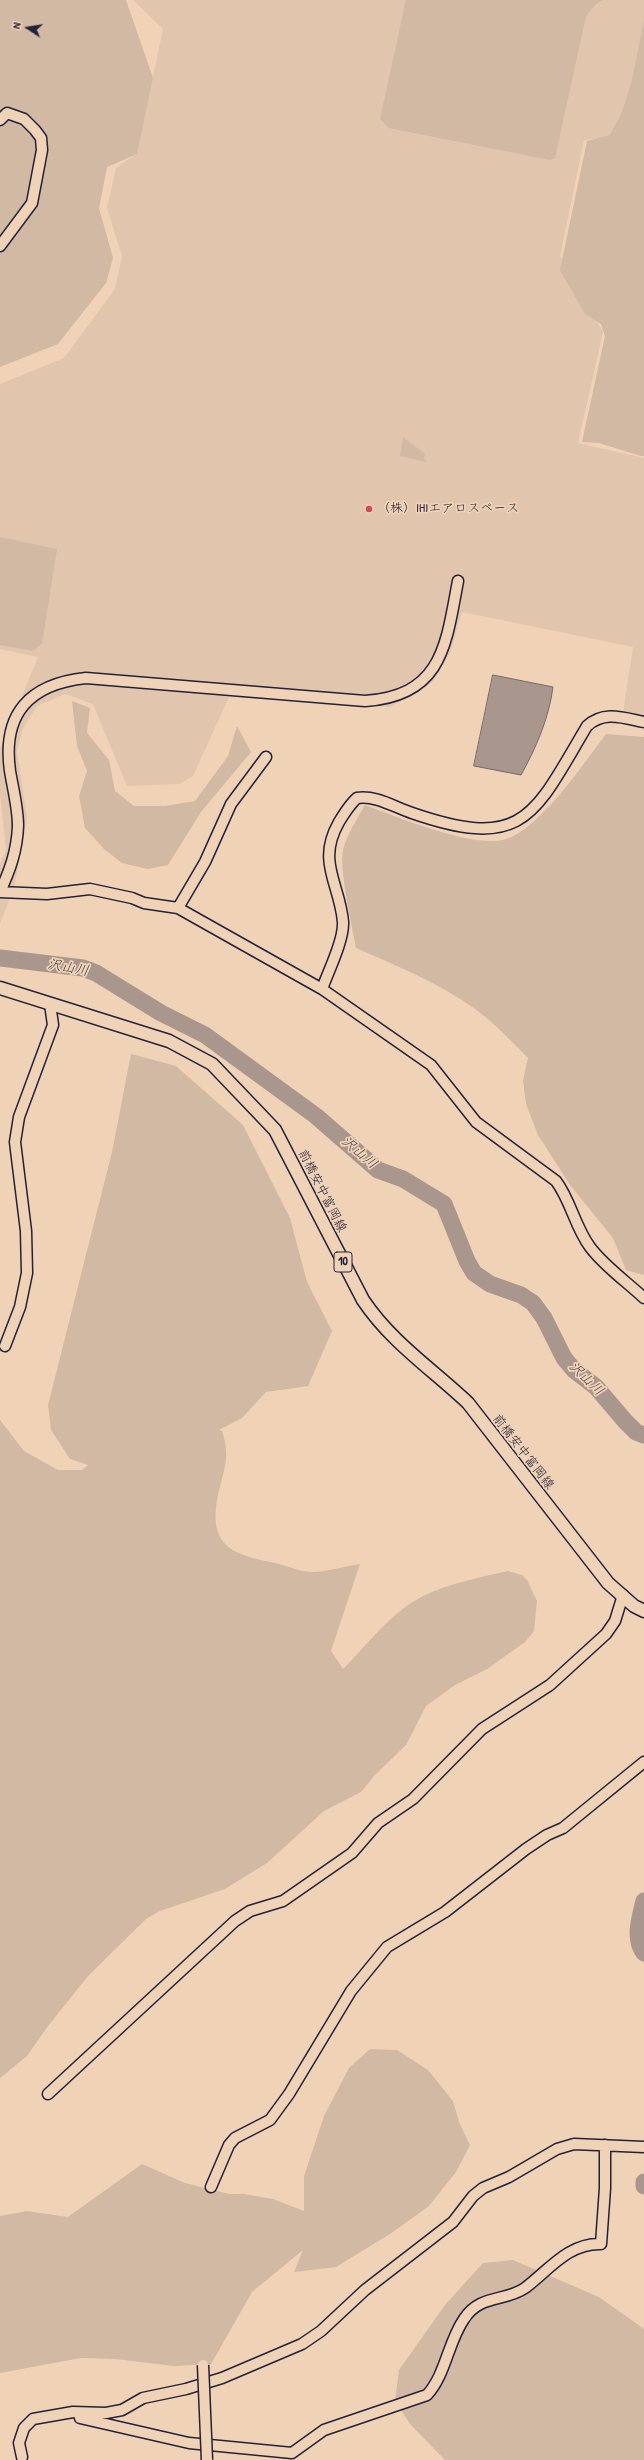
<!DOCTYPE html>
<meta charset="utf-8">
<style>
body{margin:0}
#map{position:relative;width:644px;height:2460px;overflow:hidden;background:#f0d2b6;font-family:"Patrick Hand",sans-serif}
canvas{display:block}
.north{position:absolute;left:8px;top:8px;width:40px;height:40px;-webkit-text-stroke:3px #f0d2b6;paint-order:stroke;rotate:282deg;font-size:11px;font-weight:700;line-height:16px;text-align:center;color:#22223b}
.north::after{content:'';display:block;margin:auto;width:14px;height:18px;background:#22223b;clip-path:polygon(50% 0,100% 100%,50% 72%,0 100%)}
</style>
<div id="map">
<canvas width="644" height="2460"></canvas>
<div class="north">N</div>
</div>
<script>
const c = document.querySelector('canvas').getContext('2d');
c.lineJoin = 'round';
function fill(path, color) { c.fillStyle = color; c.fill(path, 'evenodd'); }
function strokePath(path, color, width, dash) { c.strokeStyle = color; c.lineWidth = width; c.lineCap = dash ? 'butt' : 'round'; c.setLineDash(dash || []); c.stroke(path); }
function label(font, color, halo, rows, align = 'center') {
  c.font = font + ' "Patrick Hand","Klee One",sans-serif'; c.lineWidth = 3.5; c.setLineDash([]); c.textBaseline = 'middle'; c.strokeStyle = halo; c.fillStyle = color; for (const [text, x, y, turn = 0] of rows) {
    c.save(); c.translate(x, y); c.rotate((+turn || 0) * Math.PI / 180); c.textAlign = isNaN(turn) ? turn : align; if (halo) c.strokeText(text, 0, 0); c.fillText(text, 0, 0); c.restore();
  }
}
fill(new Path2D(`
 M133 0H644V55L614 136 584 140 560 256 603 332 578 443 644 458V717L623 713 633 647 462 612 450 653 433 682 390 707 229 697 193 776 179 784 127 786 93 704 65 694 37 706 23 728 17 752 27 817 15 884 0 924V864L6 850 0 793V749L38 657 0 649V384L64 358 115 289 122 256 107 208 116 168 137 153 163 29Z`), '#e1c5ad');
fill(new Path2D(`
 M0 0H126L153 78 137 154 107 167 99 208 113 258 106 283 58 344 0 367Z
 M406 0H604L597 3 586 16 555 158 550 160 389 128 380 119Z
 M644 20V456H641L599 443 582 442 605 336 601 324 585 314 560 270 587 141 610 135 622 112 632 80Z
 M403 437 425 454 424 458 427 462 400 456Z
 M0 537 57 549 42 643 33 651 0 645Z
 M72 701 90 708 87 733 109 760 115 791 134 806H165L195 801 228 756 237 726 251 752 201 812 168 865 148 869 122 863 104 849 85 828 79 796 87 771 77 746Z
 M606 734 644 737V1275L626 1270 613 1238 570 1185 538 1135 526 1104 523 1080 528 1058C515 1045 502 1031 488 1019 449 987 402 968 356 948 352 926 339 869 343 850 347 834 357 819 365 805 398 817 469 847 503 840 538 832 584 763 606 734Z
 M131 1054 176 1066 243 1125 290 1218 307 1282 332 1331 308 1386 266 1392 242 1418 219 1430 222 1431C233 1463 219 1478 216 1508 211 1553 245 1556 279 1564 290 1567 304 1573 315 1572 330 1571 345 1566 360 1564L331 1651 343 1669C363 1649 381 1625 404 1608 433 1586 473 1579 508 1571L522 1575 527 1580 537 1601 534 1631 525 1642 487 1669 455 1685 426 1706 406 1745 374 1776 361 1792 324 1811 267 1863 225 1889 160 1911 146 1919 88 1976 48 2026 27 2056 0 2078V1420L24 1451 58 1470H82L88 1465 70 1459 51 1430 48 1405 112 1152Z
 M370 2049 397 2050 428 2070 453 2101 459 2122 470 2145 456 2172 429 2206 390 2234 336 2267 294 2272 303 2250 252 2292 211 2364 174 2366 115 2359 81 2358 0 2373V2216L27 2211 68 2217 142 2164 185 2183 229 2194H244L273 2199 304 2211V2176L324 2116 349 2068Z
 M513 2260 599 2297 644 2329V2460H445L410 2424 395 2401 399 2370 445 2305 483 2263Z`), '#d2b9a4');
const water = new Path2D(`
 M493 675 553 687C549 718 536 748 521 775L474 766Z`);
fill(water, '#a9968c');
strokePath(water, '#73686c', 1);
strokePath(new Path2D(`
 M0 958 83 968 96 973 161 1013 205 1035 316 1116 378 1170 403 1179 444 1204 467 1261 474 1273 490 1284 521 1295 533 1303 544 1318 564 1358 574 1370 596 1387 625 1421 636 1432 644 1435
 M644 1901C640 1918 633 1938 644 1953
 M644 2182V2186`), '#a9968c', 17);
const minor = new Path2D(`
 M0 120 7 113 24 119 35 130 41 138 42 150 32 203 0 246
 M0 892 47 894 90 889 132 898 144 903 178 908 322 989 431 1065 476 1122 556 1181C571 1201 575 1227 590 1247 604 1266 627 1282 644 1298
 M0 892C10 870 17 851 18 826 18 808 13 789 10 771 2 714 29 684 86 678L365 701C443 696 446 644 458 581
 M178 908 205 862 231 804 266 757
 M322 989C328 972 344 940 343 922 340 884 316 862 339 822 344 814 349 805 357 798 376 795 394 807 412 813 525 852 534 815 587 726 604 710 624 718 644 722
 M5 1346 20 1307 27 1273 26 1231 15 1142 19 1117 53 1025 50 1004
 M48 2094 235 1921 250 1911 283 1901 352 1853 378 1823 413 1799 482 1729 550 1685 606 1634 615 1621 623 1595
 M211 2187 229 2145 235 2138 270 2120 289 2094 351 1991 387 1947 445 1912 526 1849 547 1835 563 1828 644 1762
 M80 2418 189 2443 292 2453 324 2430 427 2395C446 2374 448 2342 464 2319 480 2294 505 2302 525 2288 549 2270 568 2243 601 2244L605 2188V2145
 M22 2457 19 2443 24 2428 33 2419 73 2412 106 2413 122 2410 143 2398 186 2389 222 2378 302 2344 321 2331 365 2290 453 2222 473 2196 483 2188 509 2177 557 2149 574 2144 644 2147`);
const major = new Path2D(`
 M0 988 169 1041 212 1064 275 1130 363 1300C391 1342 432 1369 468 1403L608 1583 634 1606 644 1611`);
strokePath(minor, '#22223b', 13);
strokePath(major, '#22223b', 15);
strokePath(minor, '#f0d2b6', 10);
strokePath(major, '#f0d2b6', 12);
const minorBridge = new Path2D(`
 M203 2365 207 2460`);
strokePath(minorBridge, '#22223b', 13, []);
strokePath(minorBridge, '#f0d2b6', 10);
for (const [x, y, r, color] of [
 [369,509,4,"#d1495b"]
]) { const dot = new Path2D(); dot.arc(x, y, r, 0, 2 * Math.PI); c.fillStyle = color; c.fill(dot); strokePath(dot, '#f0d2b6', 1.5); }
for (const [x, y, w] of [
 [343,1262,18]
]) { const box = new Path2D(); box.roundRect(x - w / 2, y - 10, w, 20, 3); c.fillStyle = '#f0d2b6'; c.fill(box); strokePath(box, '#22223b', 1); }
label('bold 12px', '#22223b', null, [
 ["10",343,1262]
]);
label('13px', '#22223b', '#f0d2b6', [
 ["（株）IHIエアロスペース",377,509]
], 'left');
label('13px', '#22223b', '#f0d2b6', [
 ["前橋安中富岡線",322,1191,63],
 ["前橋安中富岡線",523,1452,52]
]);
label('italic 14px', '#443f4f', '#f0d2b6', [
 ["沢山川",68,968,10],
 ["沢山川",359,1153,40],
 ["沢山川",586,1379,44]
]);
</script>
